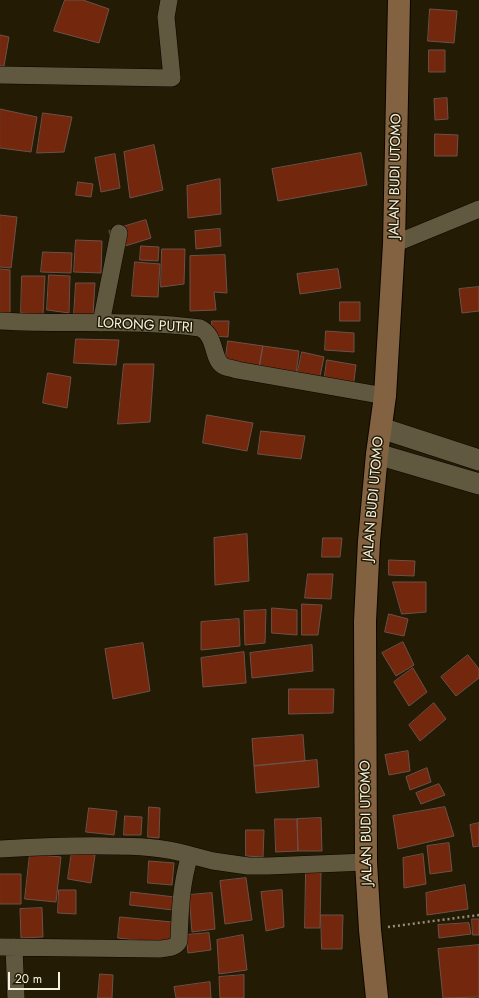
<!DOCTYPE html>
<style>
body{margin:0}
#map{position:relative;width:479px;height:998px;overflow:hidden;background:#231b04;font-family:Jost,sans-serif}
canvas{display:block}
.scale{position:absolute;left:8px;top:972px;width:52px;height:18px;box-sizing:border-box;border:2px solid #f6f2e3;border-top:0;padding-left:5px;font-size:12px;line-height:14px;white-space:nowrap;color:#f6f2e3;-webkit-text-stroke:3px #231b04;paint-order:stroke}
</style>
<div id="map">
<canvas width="479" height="998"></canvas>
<div class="scale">20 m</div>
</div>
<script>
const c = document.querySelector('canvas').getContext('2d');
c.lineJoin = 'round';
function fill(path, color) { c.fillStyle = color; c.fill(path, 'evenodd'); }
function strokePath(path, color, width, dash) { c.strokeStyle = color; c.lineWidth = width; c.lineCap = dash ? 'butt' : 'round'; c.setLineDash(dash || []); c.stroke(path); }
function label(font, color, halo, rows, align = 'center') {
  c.font = font + ' Jost,sans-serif'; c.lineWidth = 3; c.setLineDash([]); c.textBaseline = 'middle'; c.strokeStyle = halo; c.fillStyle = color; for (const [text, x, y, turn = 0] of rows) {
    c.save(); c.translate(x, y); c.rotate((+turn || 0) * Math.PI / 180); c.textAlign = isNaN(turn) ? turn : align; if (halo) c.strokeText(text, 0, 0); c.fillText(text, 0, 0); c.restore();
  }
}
const building = new Path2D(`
 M65 0H83L109 9 99 43 54 31Z
 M430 9 457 11 454 43 428 41Z
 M0 35 9 37 4 66H0Z
 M429 50H445V72H429Z
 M447 98 448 119 435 120 434 99Z
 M0 109 37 117 31 152 0 148Z
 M43 113 72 117 64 152 37 153Z
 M435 134 458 135 457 156H435Z
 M154 145 163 190 130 198 124 152Z
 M361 153 367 185 278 201 272 169Z
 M115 154 120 188 101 192 95 158Z
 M220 179 221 214 188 218 187 186Z
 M78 182 93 184 91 197 76 195Z
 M0 215 17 217 11 268 0 267Z
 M146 220 151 238 112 250 109 231Z
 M220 229 221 246 196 249 195 231Z
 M76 240 102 241 101 273 74 272Z
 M141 246 159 247 158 261 140 260Z
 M162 249H185L184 284 161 287Z
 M43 252 72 253 71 273 41 272Z
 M225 255 227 293 214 292 216 310 190 311V256Z
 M135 262 160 264 158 297 132 296Z
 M0 269 10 270V315H0Z
 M338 269 341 288 300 294 297 274Z
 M49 275 70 276 69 313 47 310Z
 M22 276H45L43 315 21 313Z
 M76 283H95L93 315H74Z
 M479 287V311L462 313 459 289Z
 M340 302H360V321H340Z
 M212 321H229L228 337 212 336Z
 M326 331 354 333V352L325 350Z
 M76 339 119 340 116 365 74 363Z
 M228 341 263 346 259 369 225 364Z
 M263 346 299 351 296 374 259 369Z
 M302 352 324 357 319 381 297 376Z
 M327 360 356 365 353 388 324 383Z
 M124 364H154L150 422 118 424Z
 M48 373 71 377 67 408 43 403Z
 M207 415 253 423 247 451 203 443Z
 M261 431 305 436 301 459 258 454Z
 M247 534 249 581 215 585 214 538Z
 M323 538H342L340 557H322Z
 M389 560 415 561 414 576 389 575Z
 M308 574H333L331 599 305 598Z
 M393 582H426V612L402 614Z
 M302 604 322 605 318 635H302Z
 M272 608 297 610V635L272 633Z
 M266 610 265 643 245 645 244 611Z
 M389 614 408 619 404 636 385 632Z
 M239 619 240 646 201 650V622Z
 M403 642 414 665 396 676 382 653Z
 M143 643 150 691 113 699 105 649Z
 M312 645 313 671 252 678 250 653Z
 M244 652 246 683 203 687 201 658Z
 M468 655 479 669V678L456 696 441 677Z
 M413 668 427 692 409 706 394 682Z
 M289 689H334L333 713 289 714Z
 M434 703 446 719 420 741 409 725Z
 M303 735 305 761 254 766 252 739Z
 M408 751 410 771 389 775 385 755Z
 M317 760 319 787 256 793 254 766Z
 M427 768 431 782 410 790 406 777Z
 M439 784 445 795 421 804 416 793Z
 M149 807 160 808 159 838 148 837Z
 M445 807 454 836 398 849 393 816Z
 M89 808 117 811 114 835 86 832Z
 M125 816 142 817 141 835H124Z
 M321 818 322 851H298L297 819Z
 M275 819H297L298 851 276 852Z
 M479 823V846L473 847 470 825Z
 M246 830H264L263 857 246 856Z
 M449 843 452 871 430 874 427 846Z
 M72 851 95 855 91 883 68 879Z
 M30 854 61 857 56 902 25 899Z
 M423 854 426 884 404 888 403 858Z
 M149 861 174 863 172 885 148 883Z
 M306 871 321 872 320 928H305Z
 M0 874H21V904H0Z
 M246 878 252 920 225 924 220 881Z
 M465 885 468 909 427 915 426 893Z
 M59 890H76V914L58 913Z
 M282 890 284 927 266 931 261 892Z
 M131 892 175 897 173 910 130 905Z
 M212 893 215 929 192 932 189 895Z
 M42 908 43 937 21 938 20 909Z
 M321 915H343L342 949H322Z
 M120 917 172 922 170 944 118 938Z
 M472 919H479V935H473Z
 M469 923 471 934 439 938 438 925Z
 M209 933 211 950 188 953 186 935Z
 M243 935 247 970 219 974 217 940Z
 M479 945V997L443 998 438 949Z
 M100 974 113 975 112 998H98Z
 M244 975V998H220L219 977Z
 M210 982 211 998H176L174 987Z`);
fill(building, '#73270d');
strokePath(building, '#6d5149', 1);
const minor = new Path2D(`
 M0 75 172 78 166 17 169 0
 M394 244 479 209
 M0 321C66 325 134 319 200 328 216 335 212 358 222 365 225 368 232 368 237 370L385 396
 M101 323 119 233
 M0 849C36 847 72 845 108 846 136 846 163 847 190 855
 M0 947 160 949C167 948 176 948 179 941 180 911 181 883 190 855L213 861 248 866H268L366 862
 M14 947 16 998`);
const tertiary = new Path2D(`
 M381 428 479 460
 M377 454 479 484`);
const secondary = new Path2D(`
 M377 998 370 930 366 862 365 621 369 541 377 454 385 396 394 244 399 0`);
strokePath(minor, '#0c0600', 18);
strokePath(tertiary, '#0c0600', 22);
strokePath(secondary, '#0c0600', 24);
strokePath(new Path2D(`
 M388 927 479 915`), '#958f7c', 2.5, [2, 3]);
strokePath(minor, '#61593f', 17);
strokePath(tertiary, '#61593f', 21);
strokePath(secondary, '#836241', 22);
label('14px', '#f6f2e3', '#231b04', [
 ["JALAN BUDI UTOMO",396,176,-89],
 ["LORONG PUTRI",145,326,3],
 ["JALAN BUDI UTOMO",374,499,-85],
 ["JALAN BUDI UTOMO",367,823,-91]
]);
</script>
